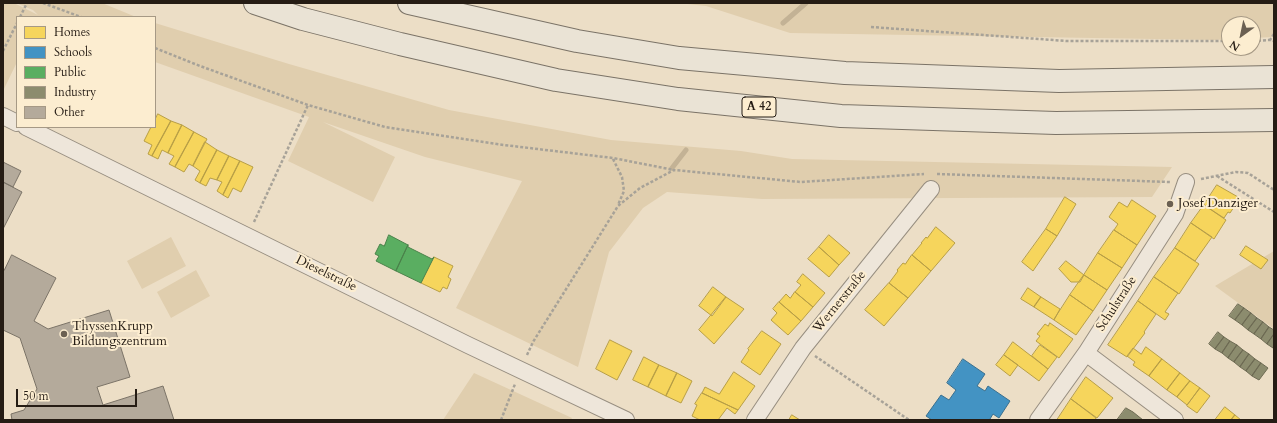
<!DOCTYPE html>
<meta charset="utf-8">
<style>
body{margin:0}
#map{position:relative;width:1277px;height:423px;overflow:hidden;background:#ecdec6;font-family:Cardo,serif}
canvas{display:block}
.frame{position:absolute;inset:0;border:4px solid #251c14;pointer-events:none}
.legend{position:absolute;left:16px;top:16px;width:140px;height:112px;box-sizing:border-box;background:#fcedd0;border:1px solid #a69985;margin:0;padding:5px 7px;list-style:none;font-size:12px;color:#251c14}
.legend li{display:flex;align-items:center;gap:8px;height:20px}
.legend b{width:20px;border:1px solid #a69985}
.north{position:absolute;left:1221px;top:16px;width:40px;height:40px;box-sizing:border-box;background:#fcedd0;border:1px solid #a69985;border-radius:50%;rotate:213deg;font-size:11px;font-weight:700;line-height:16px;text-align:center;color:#251c14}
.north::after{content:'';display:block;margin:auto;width:14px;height:18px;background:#6b6052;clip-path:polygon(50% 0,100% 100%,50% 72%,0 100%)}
.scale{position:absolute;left:16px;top:389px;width:121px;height:18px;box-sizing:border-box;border:2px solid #251c14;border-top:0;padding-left:5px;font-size:12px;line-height:14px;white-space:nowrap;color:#251c14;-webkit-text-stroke:3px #fcedd0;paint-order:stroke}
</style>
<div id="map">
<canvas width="1277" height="423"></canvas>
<div class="frame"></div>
<ul class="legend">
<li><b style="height:11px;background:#f6d55c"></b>Homes</li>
<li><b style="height:11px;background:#4393c3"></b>Schools</li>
<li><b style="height:11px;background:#5aae61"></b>Public</li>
<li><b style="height:11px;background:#8c8c6e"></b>Industry</li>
<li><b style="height:11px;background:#b4aa9b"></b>Other</li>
</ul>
<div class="north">N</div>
<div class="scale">50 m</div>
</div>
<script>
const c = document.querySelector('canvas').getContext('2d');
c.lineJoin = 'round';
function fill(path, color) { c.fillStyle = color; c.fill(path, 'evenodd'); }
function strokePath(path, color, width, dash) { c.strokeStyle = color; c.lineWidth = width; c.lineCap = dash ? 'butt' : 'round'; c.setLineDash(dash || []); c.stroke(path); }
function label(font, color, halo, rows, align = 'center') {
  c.font = font + ' Cardo,serif'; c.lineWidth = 4; c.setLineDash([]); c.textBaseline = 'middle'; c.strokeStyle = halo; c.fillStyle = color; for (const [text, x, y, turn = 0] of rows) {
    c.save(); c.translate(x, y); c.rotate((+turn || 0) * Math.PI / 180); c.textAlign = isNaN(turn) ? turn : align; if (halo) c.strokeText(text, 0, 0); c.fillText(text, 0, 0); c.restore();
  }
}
fill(new Path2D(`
 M3 3H14L38 15 33 10 16 3H102L136 17H43L40 16 39 17H17V62L3 91Z
 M678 3H1274V37L1253 38V24H1229V39L1215 40 790 33 706 6Z
 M155 23 289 64 449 110 611 140 741 151 792 159 1172 167 1152 197 762 199 667 192 643 208 609 252 578 367 456 308 522 181 425 157 323 122 395 157 373 202 288 161 309 117 155 62Z
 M171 237 186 266 142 289 127 261Z
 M1274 251V329L1215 286Z
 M196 270 210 296 171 318 157 292Z
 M474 373 572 418 571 420H443Z`), '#e0ceae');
const homes = new Path2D(`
 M158 114 171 121 152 156 148 154 152 145 144 141 151 127H155V120Z
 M171 121 182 125 168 153 162 150 158 159 152 156Z
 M182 125 194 132 175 167 169 164 174 156 168 153Z
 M194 132 207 139 193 166 189 164 184 172 175 167Z
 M205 142 217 150 200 183 195 180 200 171 193 166Z
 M217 150 229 156 217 180 210 178 206 186 200 183Z
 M229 156 240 161 223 195 217 191 222 182 217 180Z
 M240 161 253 167 241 192 233 188 228 198 223 195Z
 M1217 185 1238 197 1234 202 1236 204 1230 213 1228 212 1224 218 1204 205Z
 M1065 197 1076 204 1057 236 1046 229Z
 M1132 200 1156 216 1137 245 1114 230 1118 224 1109 217 1119 202 1127 207Z
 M1204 205 1226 220 1214 239 1191 223Z
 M1191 223 1212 237 1195 261 1175 248Z
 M936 227 955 243 931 271 912 255 922 243H921L926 237 927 238Z
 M1046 229 1057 236 1033 271 1022 262Z
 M1114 230 1137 245 1122 268 1098 253Z
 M829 235 850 253 839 265 819 247Z
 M1246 246 1268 260 1261 269 1240 255Z
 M819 247 839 265 829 277 808 259Z
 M1175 248 1199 264 1179 294 1154 277Z
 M1098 253 1122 268 1107 290 1084 275Z
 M912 255 931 271 908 298 889 283 898 271 897 270 903 263 905 264Z
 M434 257 453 266 448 277 451 279 447 289 443 287 440 292 421 283Z
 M1066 261 1084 275 1080 282H1071L1059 269Z
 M803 274 825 293 813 307 795 292 801 285 797 282Z
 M1084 275 1107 290 1093 311 1070 295Z
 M1154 277 1178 293 1165 312 1169 314 1165 320 1138 301Z
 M889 283 908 298 884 326 865 310Z
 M713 287 726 297 712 316 699 306Z
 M1028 288 1041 297 1034 307 1021 299Z
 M795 292 813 307 801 321 779 302 786 294 790 298Z
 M1070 295 1093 311 1076 335 1054 320Z
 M726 297 744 309 714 344 699 330Z
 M1041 297 1060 309 1054 320 1034 307Z
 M1138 301 1156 314 1144 332 1145 333 1127 357 1108 345Z
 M779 302 801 321 788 335 771 320 777 313 773 309Z
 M1050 323 1073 339 1059 358 1036 341 1040 336 1037 334 1045 324 1048 326Z
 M762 331 781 344 760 375 741 362 749 350 748 349Z
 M610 340 632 351 617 380 596 369Z
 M1013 342 1048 369 1039 381 1004 355Z
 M1040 345 1057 357 1048 369 1032 356Z
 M1146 347 1162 359 1149 376 1133 365 1135 362 1127 356 1133 348 1141 354Z
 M1004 355 1018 365 1010 376 996 365Z
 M644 357 659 365 648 387 633 380Z
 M1162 359 1180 373 1167 390 1149 376Z
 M659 365 677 373 666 396 648 387Z
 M734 372 755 386 738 410 702 393 705 387 719 394Z
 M677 373 692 381 681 403 666 396Z
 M1180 373 1190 381 1177 397 1167 390Z
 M1086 377 1113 398 1097 418 1071 399Z
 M1190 381 1200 388 1187 405 1177 397Z
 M1200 388 1210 396 1197 413 1187 406Z
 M702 393 738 410 735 414 727 408 718 420H700L692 416 697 405 695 404Z
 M1071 399 1096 418 1095 420H1057Z
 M1225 407 1235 415 1231 420H1215Z
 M792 415 800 420H789Z
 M1235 415 1241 420H1231Z`);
fill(homes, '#f6d55c');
strokePath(homes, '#b79e46', 1);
const schools = new Path2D(`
 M963 359 985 374 977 386 985 391 988 386 1010 401 999 418 993 414 990 419 991 420H932L926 416 941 395 949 400 956 390 947 383Z`);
fill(schools, '#4393c3');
strokePath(schools, '#3a6f8e', 1);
const public = new Path2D(`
 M389 235 408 245 396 271 376 261 379 256 375 254 380 244 384 246Z
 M408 245V247L432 259 434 257 421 283 396 271Z`);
fill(public, '#5aae61');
strokePath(public, '#4a824a', 1);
const industry = new Path2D(`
 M1238 304 1244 308 1235 320 1229 316Z
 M1244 308 1251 313 1242 325 1235 320Z
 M1251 313 1257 318 1248 330 1242 325Z
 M1257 318 1263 322 1254 334 1248 330Z
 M1263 322 1269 327 1261 339 1254 334Z
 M1269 327 1274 330V334L1267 344 1261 339Z
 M1218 332 1224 337 1215 349 1209 344Z
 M1274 334V347L1273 348 1267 344Z
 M1224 337 1230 341 1222 353 1215 349Z
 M1230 341 1237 345 1228 358 1222 353Z
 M1237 345 1243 350 1234 362 1228 358Z
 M1243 350 1249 354 1240 367 1234 362Z
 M1249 354 1255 359 1246 371 1240 367Z
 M1255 359 1261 363 1252 376 1246 371Z
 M1261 363 1268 368 1259 380 1252 376Z
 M1126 408 1133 412 1143 420H1117Z`);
fill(industry, '#8c8c6e');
strokePath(industry, '#6d6a53', 1);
strokePath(new Path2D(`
 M783 23 806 3
 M672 168 686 150`), '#c3b295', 5);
const building = new Path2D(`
 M3 162 21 171 13 187 3 182Z
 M3 182 22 192 3 229Z
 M12 255 56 278 34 321 48 329 109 310 130 377 97 387 103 405 163 386 174 420H12L11 414 24 410 37 389 20 338 3 330V269L4 270Z`);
fill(building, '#b4aa9b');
strokePath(building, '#7b7367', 1);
const minor = new Path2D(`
 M3 116 17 123
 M26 127 468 345 626 420
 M1086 353 1175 420
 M755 420 803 348 931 189
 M1038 420 1086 353 1175 214 1186 182`);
const highway = new Path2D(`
 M255 3 303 19 400 44 556 80 678 99 841 116 1056 123 1274 120
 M409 3 577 41 679 58 845 73 1059 81 1274 77`);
strokePath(minor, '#978e80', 18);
strokePath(highway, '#7b7367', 24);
strokePath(new Path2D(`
 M43 3 81 17
 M20 17 27 3
 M871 27 1067 41H1229
 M1274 34 1270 40 1274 41
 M1253 41 1270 40
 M155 48 200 66 308 105 385 127 504 145 613 158 674 170
 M3 51 17 23
 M613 159 622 177 624 191 618 205
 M937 174 1170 182
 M1217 176 1274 212
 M1201 179 1236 172 1248 173 1274 190
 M254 222 308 105
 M527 355 533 342 618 206 640 188 674 170 801 182 924 174
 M815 356 909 420
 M501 420 515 384`), '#a7a298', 2.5, [3, 2]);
strokePath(minor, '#eee6da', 16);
strokePath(highway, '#eae3d5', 22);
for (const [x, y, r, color] of [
 [1170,204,4,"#6b6052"],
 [64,334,4,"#6b6052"]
]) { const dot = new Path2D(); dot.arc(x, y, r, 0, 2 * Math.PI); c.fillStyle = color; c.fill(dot); strokePath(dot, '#fcedd0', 1.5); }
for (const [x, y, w] of [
 [759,107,34]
]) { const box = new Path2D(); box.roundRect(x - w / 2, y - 10, w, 20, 3); c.fillStyle = '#fcedd0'; c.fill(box); strokePath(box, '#251c14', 1); }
label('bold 12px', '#251c14', null, [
 ["A 42",759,107]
]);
label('13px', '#251c14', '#fcedd0', [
 ["Josef Danziger",1178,204],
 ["ThyssenKrupp",72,327],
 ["Bildungszentrum",72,342]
], 'left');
label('13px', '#251c14', '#fcedd0', [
 ["Dieselstraße",326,274,26],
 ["Wernerstraße",840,302,-51],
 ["Schulstraße",1117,304,-57]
]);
</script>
